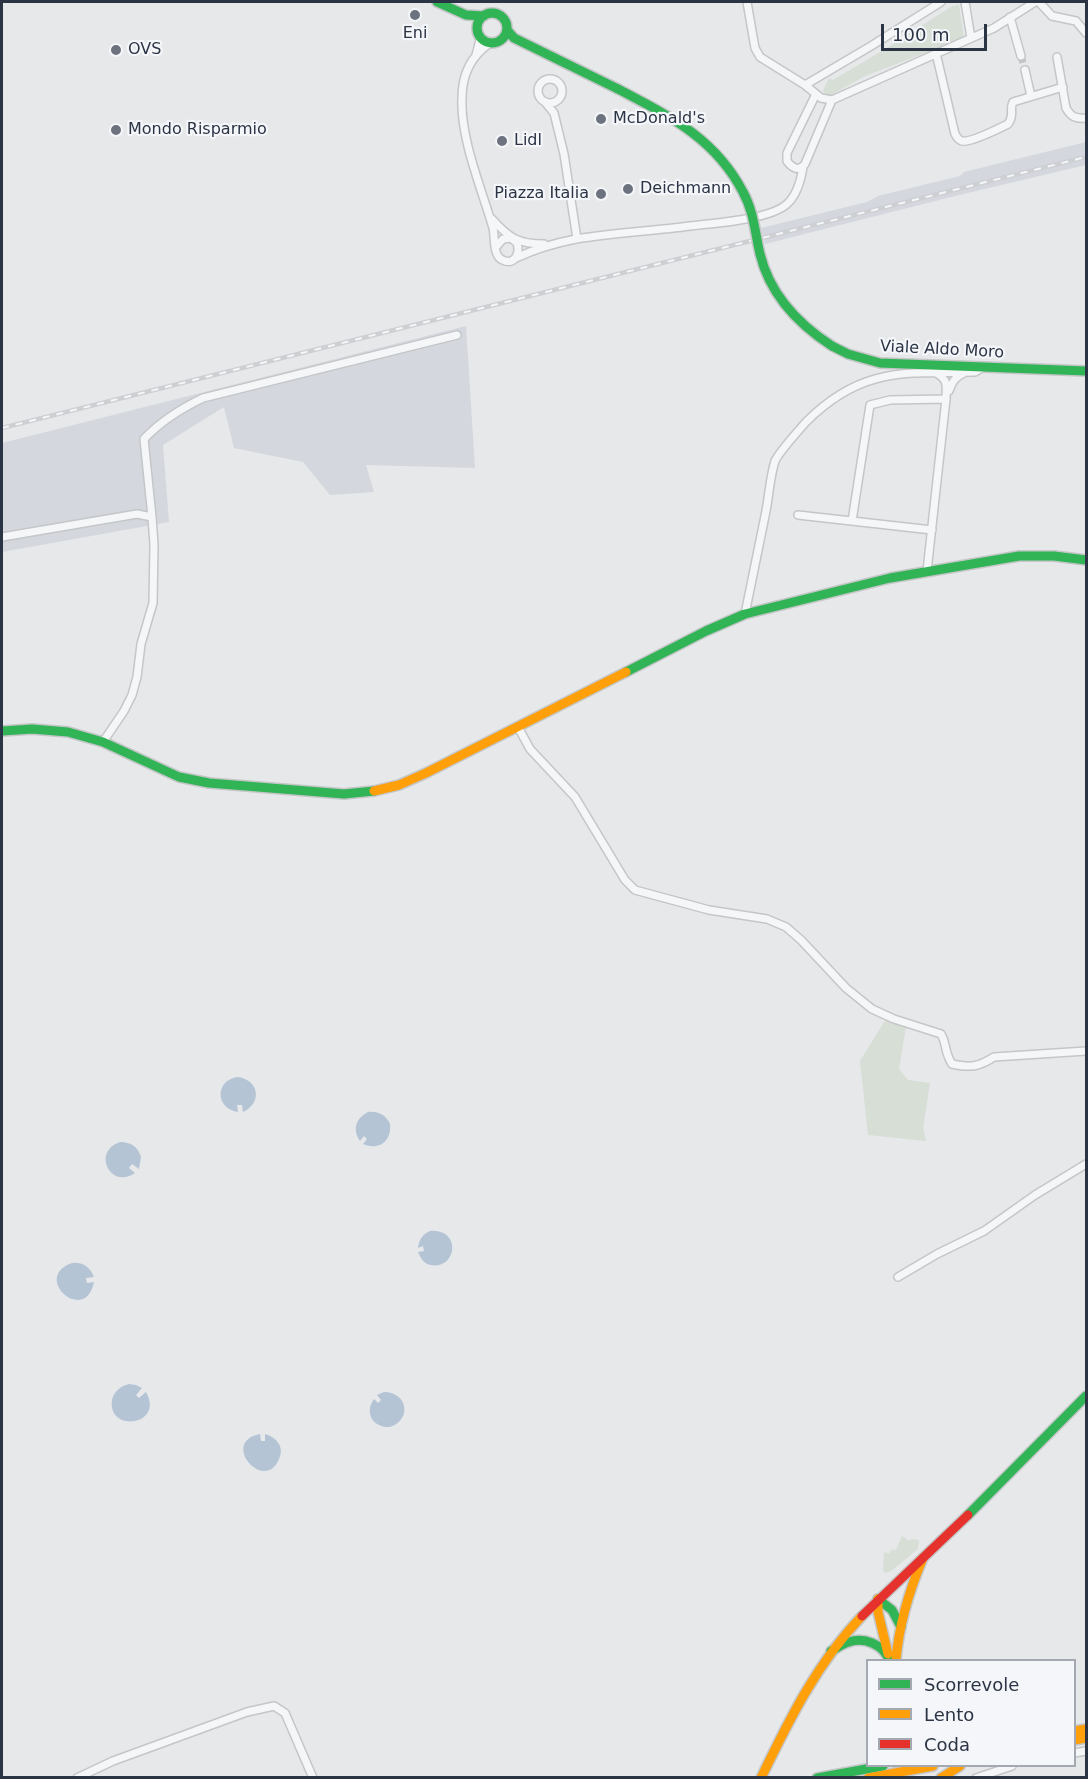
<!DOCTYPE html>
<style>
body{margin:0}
#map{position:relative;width:1088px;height:1779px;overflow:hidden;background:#e6e8ea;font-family:"DejaVu Sans",sans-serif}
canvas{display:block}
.frame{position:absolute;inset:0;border:3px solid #2b3445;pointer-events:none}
.legend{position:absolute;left:866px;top:1659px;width:210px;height:108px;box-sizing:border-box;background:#f4f6f9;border:2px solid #a4a8b1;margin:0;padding:8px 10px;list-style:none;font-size:18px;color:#2b3445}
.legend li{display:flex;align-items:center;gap:12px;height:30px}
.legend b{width:30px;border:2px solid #a4a8b1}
.scale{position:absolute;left:881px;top:24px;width:106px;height:27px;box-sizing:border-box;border:3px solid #2b3445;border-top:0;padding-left:8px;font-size:18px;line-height:21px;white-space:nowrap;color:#2b3445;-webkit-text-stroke:4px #f4f6f9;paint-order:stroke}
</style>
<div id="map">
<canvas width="1088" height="1779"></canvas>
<div class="frame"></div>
<ul class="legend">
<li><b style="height:8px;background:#30b455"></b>Scorrevole</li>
<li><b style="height:8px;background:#ff9f0a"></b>Lento</li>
<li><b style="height:8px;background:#e5322d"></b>Coda</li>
</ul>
<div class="scale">100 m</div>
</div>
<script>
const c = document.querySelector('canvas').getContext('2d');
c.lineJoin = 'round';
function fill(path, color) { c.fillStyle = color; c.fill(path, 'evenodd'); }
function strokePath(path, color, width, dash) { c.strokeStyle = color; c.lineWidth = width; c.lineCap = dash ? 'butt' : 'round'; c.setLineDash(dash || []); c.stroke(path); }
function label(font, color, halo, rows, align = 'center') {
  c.font = font + ' "DejaVu Sans",sans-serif'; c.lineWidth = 4.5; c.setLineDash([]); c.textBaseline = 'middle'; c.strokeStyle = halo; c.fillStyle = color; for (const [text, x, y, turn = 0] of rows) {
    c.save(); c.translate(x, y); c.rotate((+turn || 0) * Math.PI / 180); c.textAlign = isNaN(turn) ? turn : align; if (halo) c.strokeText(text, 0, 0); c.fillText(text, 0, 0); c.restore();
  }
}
fill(new Path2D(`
 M1086 142V165L959 195 765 244 761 228 867 202 878 196 960 176 964 172Z
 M466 326 475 468 366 465 374 492 330 495 303 462 234 448 224 407 163 445 169 522 2 552V443Z`), '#d4d7dd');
fill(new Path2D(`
 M959 5 964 38 865 76 831 95 825 94 823 90 829 78 833 80 887 48 952 6Z
 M886 1019 906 1027 899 1069 908 1080 930 1083 923 1128 926 1141 868 1135 860 1061Z
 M902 1536 909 1541 912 1539 919 1540 918 1549 891 1571 885 1573 883 1570 884 1552 889 1554 892 1549 896 1550Z`), '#d6ded6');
fill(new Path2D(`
 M237 1077C259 1079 263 1103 243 1112L242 1105H237L238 1112C215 1108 215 1081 237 1077Z
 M368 1112C378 1111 386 1115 390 1124 392 1141 379 1151 363 1144L367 1139 364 1136 360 1141C352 1129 356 1118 368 1112Z
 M120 1142C131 1142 138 1147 141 1157L139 1169 132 1164 129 1168 135 1173C111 1190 91 1152 120 1142Z
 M430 1231C462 1228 457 1270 431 1265 424 1264 421 1259 418 1252L424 1251 423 1246 418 1248C419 1239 423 1234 430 1231Z
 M72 1263C83 1262 90 1267 94 1277L86 1278 87 1283 94 1282C85 1326 31 1277 72 1263Z
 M129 1384 136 1385 142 1388 136 1395 139 1398 146 1392C165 1426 107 1433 112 1400 114 1391 121 1386 129 1384Z
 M384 1392C408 1392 412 1420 390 1427 373 1428 364 1413 374 1399L378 1403 381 1400 377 1395Z
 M260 1434 261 1441H265V1434C276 1437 285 1447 279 1459 265 1494 219 1442 260 1434Z`), '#b4c4d5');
strokePath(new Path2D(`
 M1021 56 1025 70`), '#c1c4c9', 7, [7, 3.5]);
const street = new Path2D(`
 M747 2 755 48 760 57 805 85 821 98 832 100
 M965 2 971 38
 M1039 2 1052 16 1076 21 1086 33
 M1010 17 1021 56
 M490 43C471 56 462 75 462 98 460 138 482 190 493 228 495 236 493 249 498 256 499 258 502 260 505 261 516 264 520 252 517 243L511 238 503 239 496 247
 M936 53 955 134C957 137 958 140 962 141 970 143 1000 128 1008 124 1015 115 1009 110 1013 102L1063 87
 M476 55 480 40 478 34
 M1057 57 1066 108C1071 117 1076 119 1086 118
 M1025 70 1031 96
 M538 91a12 12 0 1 1 24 0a12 12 0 1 1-24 0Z
 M805 85 871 46 941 2
 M816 94 787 153V161C792 168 799 172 805 164L832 100 994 28 1035 2
 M545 102 554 113 564 154 577 239
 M492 219C509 238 518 244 544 244
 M516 258C535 249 555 243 576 239 614 233 652 231 690 226 714 223 769 220 787 204 797 195 801 180 803 167
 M949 391C952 382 955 377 964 373
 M798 515 932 530
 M152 517 144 439C160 422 182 408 203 398L457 335
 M852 521 870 405 890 400 946 399
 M2 537 137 514 152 517 154 545 153 603 141 644 137 677 132 695 124 711 103 742
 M927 571 946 399C946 386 949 380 936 373
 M745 614C752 580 759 545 766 511 769 495 770 477 775 461 779 452 799 430 806 422 861 367 904 373 975 372L982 368
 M518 727 530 749 575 797 625 880 635 890 709 910 767 919 786 927 801 940 846 988 872 1009 894 1019 941 1034C947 1044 944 1052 952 1064 971 1068 978 1067 994 1057L1086 1051
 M898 1277 937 1254 984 1231 1035 1195 1086 1164
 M1074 1753 1086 1751
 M77 1778 113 1761 247 1712 274 1706 285 1713 313 1778
 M976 1778 1012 1766`);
const fast = new Path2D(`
 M437 2 466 15 484 16
 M477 28a15 15 0 1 1 30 0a15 15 0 1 1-30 0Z
 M507 30 514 38 618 89
 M832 346 848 354 880 363 1086 371
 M626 672 706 631 745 614 890 578 1019 556H1054L1086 560
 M2 731 32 729 68 732 103 742 179 777 209 783 344 794 374 791
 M968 1515 1086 1396
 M878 1599 892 1610 901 1627
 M831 1651C837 1648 842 1644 849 1642 864 1637 883 1644 889 1660
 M817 1778 883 1766`);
const slow = new Path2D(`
 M374 791 399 785 426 773 626 672
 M878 1599V1612L888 1654
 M896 1660C899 1624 909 1591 923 1558
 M1074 1731 1086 1729
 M1074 1740 1086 1738
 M761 1778C789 1720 817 1663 862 1616
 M868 1778 933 1766
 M941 1778 960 1766`);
const jam = new Path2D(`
 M862 1616 968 1515`);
strokePath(street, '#c4c6c8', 10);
strokePath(fast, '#c4c6c8', 12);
strokePath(slow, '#c4c6c8', 12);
strokePath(jam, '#c4c6c8', 12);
strokePath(street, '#f5f6f7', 7);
strokePath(fast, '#30b455', 9);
strokePath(slow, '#ff9f0a', 9);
strokePath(jam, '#e5322d', 9);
const rail = new Path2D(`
 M2 428 1086 157`);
strokePath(rail, '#cecfd2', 4.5);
strokePath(rail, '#f4f6f9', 2, [7]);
const fastBridge = new Path2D(`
 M618 89C669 116 715 138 743 192 754 212 755 233 760 254 770 295 798 324 832 346`);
strokePath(fastBridge, '#c4c6c8', 12, []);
strokePath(fastBridge, '#30b455', 9);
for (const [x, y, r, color] of [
 [415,15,6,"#6c737f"],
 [116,50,6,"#6c737f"],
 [601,119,6,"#6c737f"],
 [116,130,6,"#6c737f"],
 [502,141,6,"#6c737f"],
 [628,189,6,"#6c737f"],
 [601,194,6,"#6c737f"]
]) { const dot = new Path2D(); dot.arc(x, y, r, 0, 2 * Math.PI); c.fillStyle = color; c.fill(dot); strokePath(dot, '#f4f6f9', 2); }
label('16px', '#2b3445', '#f4f6f9', [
 ["Eni",415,34,"center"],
 ["OVS",128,50],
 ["McDonald's",613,119],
 ["Mondo Risparmio",128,130],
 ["Lidl",514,141],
 ["Deichmann",640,189],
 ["Piazza Italia",589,194,"right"]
], 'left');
label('16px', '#2b3445', '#f4f6f9', [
 ["Viale Aldo Moro",942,350,3]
]);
</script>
